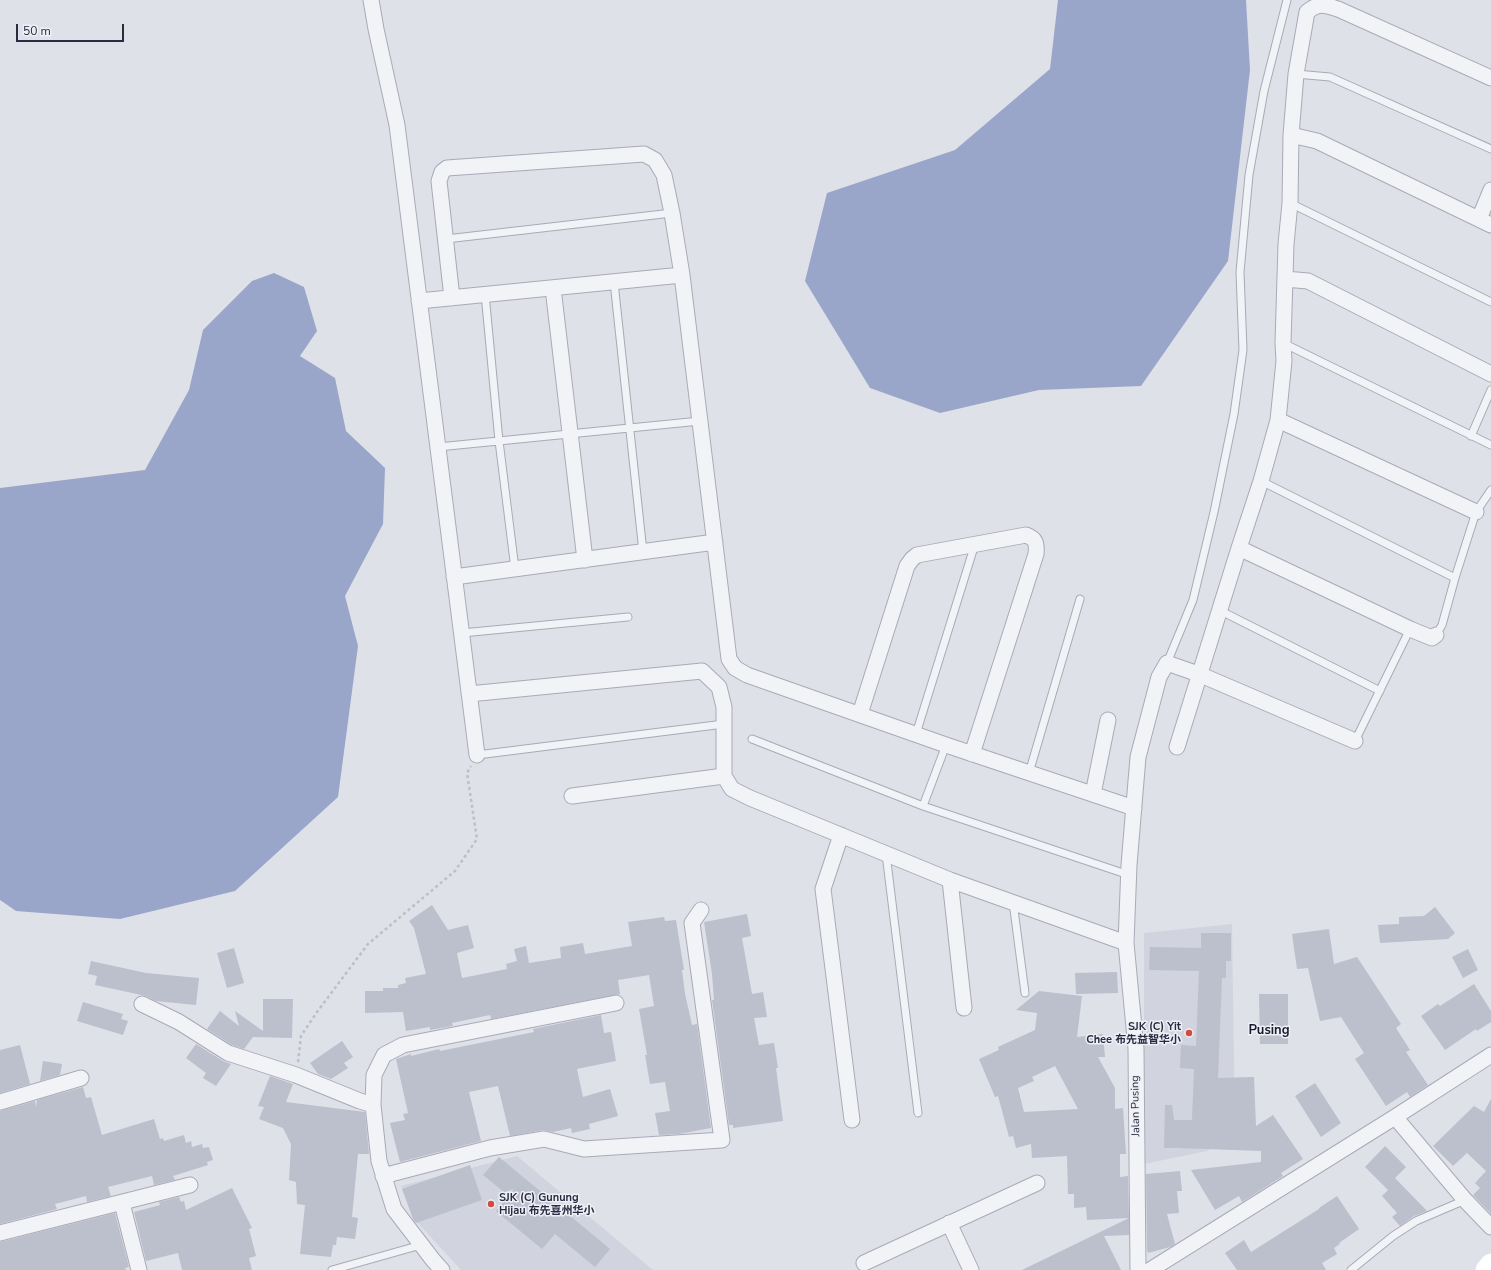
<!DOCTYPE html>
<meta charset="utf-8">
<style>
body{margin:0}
#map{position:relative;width:1491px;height:1270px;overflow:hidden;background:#dfe1e9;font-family:"Nunito Sans",sans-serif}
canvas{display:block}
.scale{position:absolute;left:16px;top:24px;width:108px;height:18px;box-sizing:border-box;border:2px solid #282b41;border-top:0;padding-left:5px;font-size:12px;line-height:14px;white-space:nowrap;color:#282b41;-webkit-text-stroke:3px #eff0f6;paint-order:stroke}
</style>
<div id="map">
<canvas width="1491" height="1270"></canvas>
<div class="scale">50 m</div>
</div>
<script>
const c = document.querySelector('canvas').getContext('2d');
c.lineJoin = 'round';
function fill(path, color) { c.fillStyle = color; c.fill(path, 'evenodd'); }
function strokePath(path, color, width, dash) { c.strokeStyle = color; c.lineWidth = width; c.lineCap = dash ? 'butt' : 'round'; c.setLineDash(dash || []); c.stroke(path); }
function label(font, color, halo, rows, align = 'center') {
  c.font = font + ' "Nunito Sans","Noto Sans SC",sans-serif'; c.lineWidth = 3; c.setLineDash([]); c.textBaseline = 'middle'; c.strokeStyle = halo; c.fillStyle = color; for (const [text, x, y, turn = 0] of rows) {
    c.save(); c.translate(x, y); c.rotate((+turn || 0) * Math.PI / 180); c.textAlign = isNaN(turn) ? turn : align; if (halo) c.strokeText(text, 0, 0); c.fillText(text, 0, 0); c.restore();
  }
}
fill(new Path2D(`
 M1232 924 1235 1133 1207 1151 1144 1164V933Z
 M517 1156 653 1270H461L416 1221 401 1186Z`), '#d1d3de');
fill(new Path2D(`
 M1058 0H1246L1250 70 1228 261 1141 386 1039 390 940 413 870 388 805 281 827 193 955 150 1050 69Z
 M274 273 304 287 317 331 300 356 335 378 346 431 385 468 383 524 345 596 358 646 338 797 235 891 120 919 16 911 0 900V488L145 470 189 390 203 330 252 281Z`), '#99a6ca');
fill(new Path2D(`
 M432 905 448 930 468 925 474 948 457 953 462 978 507 969 506 964 517 961 514 949 526 946 529 963 561 958 560 947 583 943 585 954 632 946 628 922 664 917 665 921 676 920 684 970H682L685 994 692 1025 697 1024 711 1128 679 1134 659 1135 655 1113 670 1111 665 1082 650 1084 645 1055H647L639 1009 654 1006 649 975 618 980 620 994 491 1019 490 1015 452 1023 453 1026 430 1030V1027L406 1031 403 1012 365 1013V991H383V988H398V985L406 983 405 978 426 974 414 928 409 921Z
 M1435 907 1455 933 1448 939 1380 943 1378 925 1399 924V917L1424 916Z
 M747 914 751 936 742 938 752 994 763 992 767 1017 754 1018 759 1045 774 1043 778 1068H776L783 1121 733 1128V1125H729L712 1000H714L712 974 704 922Z
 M1329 929 1334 964 1357 957 1401 1024 1396 1028 1410 1050 1406 1052 1428 1085 1410 1097 1407 1092 1386 1106 1355 1059 1364 1053 1341 1017 1320 1021 1308 968 1297 969 1292 934Z
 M1201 933H1231V961H1226V978H1222L1218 1078 1254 1077 1256 1126 1273 1115 1303 1159 1281 1173 1283 1176 1242 1202 1239 1196 1215 1210 1191 1170 1261 1162V1151L1178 1148 1177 1147V1148H1164L1165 1105H1172L1174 1120H1192L1194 1069 1180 1068 1181 1045 1196 1046 1199 971 1149 970 1150 947 1201 948Z
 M234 948 244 983 227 988 217 953Z
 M1468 949 1478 970 1463 978 1452 957Z
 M91 961 146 973 199 978 196 1005 156 1001 146 996 95 985 97 976 88 974Z
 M1117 972 1118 993 1076 994 1075 973Z
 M1474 984 1491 1011V1022L1477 1031 1476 1029 1445 1050 1421 1016 1438 1004 1440 1006Z
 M1039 991 1082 996 1077 1037 1103 1034 1105 1057H1098L1115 1088V1109L1123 1108 1126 1154H1120V1177L1128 1176 1129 1218 1087 1220 1086 1207 1074 1208V1194H1068L1067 1156 1032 1158 1031 1144 1016 1148 1013 1136 1009 1137 998 1096 995 1097 979 1059 999 1050 998 1047 1035 1030 1037 1013 1016 1010ZM1055 1066 1078 1109 1024 1112 1018 1088 1034 1081 1032 1077Z
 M1259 994H1288V1044H1260Z
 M263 999H293L292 1038 253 1037 244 1049 232 1045 207 1029 220 1011 239 1026 235 1011 263 1031Z
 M83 1002 123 1014 121 1019 128 1021 123 1035 77 1021Z
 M601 1015 604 1033 611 1032 616 1061 577 1069 583 1097 610 1089 618 1116 589 1124 590 1129 572 1133 571 1128 553 1132 543 1130 510 1136 498 1086 469 1092 481 1141 400 1162 390 1123 405 1120 403 1114 408 1113 396 1059 411 1054V1056L439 1049 440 1051 534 1032 533 1029Z
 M342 1041 353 1057 344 1063 348 1068 331 1079 318 1074 310 1063Z
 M196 1044 223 1061 231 1064 216 1086 203 1078 206 1073 186 1058Z
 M20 1045 30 1084 0 1093V1050Z
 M43 1061 62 1064 60 1075 40 1081Z
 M270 1076 293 1084 286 1102 365 1112 369 1154H358L352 1217 358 1218 355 1239 337 1237 336 1245H333L331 1257 300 1254 305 1205 297 1204 296 1182 289 1180 291 1144 283 1128 259 1119 264 1107 258 1106Z
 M1315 1083 1341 1123 1321 1137 1295 1096Z
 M83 1087 86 1098 91 1097 102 1135 154 1119 160 1139 163 1138 164 1141 184 1135 186 1143 191 1141 192 1147 202 1144 203 1148 209 1147 213 1160 207 1162 208 1165 173 1176 175 1180 154 1185 152 1176 108 1187 111 1196 87 1202 86 1196 55 1204 57 1209 0 1224V1111L35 1101 36 1107 37 1100Z
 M1491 1099V1214L1473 1195 1480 1188 1475 1183 1486 1171 1467 1153 1453 1166 1433 1146 1474 1106 1484 1112Z
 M1385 1146 1406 1167 1395 1178 1427 1211 1414 1216 1400 1226 1392 1217 1397 1213 1382 1196 1388 1190 1365 1167Z
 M499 1157 610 1249 595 1267 555 1234 542 1249 496 1211 514 1189 504 1192 483 1175Z
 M470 1165 482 1200 416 1223 413 1219 402 1189Z
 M1180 1171 1182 1191H1177L1179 1213 1167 1214 1175 1244 1170 1247 1148 1253 1147 1249 1146 1174Z
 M232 1188 252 1228 249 1229 256 1256 249 1258 252 1270H182L178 1253 146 1261 134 1212 160 1205 159 1202 179 1197 181 1202 184 1201 186 1210Z
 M1337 1196 1359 1229 1339 1243 1340 1244 1334 1248 1337 1254 1322 1263 1326 1270H1237L1225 1253 1244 1240 1251 1252 1319 1209V1208Z
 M115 1213 129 1267 125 1268 126 1270H0V1242Z
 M1129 1218V1235L1104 1236 1121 1270H1022Z`), '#bcbfcc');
const lane = new Path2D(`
 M1296 74 1330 77 1491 149
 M1290 203 1491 302
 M446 239 672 213
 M614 282 643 552
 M485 294 499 441 515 569
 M1283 343 1491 445
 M1471 436 1491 390
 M438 447 700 421
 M1261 481 1455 578
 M1219 610 1380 691
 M462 633 628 617
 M1436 635 1442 625 1455 578 1476 512 1491 490
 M1167 663 1193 600 1214 512 1234 414 1243 350 1240 272 1249 175 1264 91 1287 0
 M916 734 975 544
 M752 739 923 806 1129 875
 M1355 741 1410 629
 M477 755 724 724
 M1029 773 1080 599
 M923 806 946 745
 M886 854 918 1113
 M1013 902 1025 993
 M332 1270 421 1245
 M1351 1270 1393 1236 1416 1221 1465 1200`);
const street = new Path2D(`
 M371 0 376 29 397 125 477 755
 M1291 135 1317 141 1491 225
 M1479 219 1491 190
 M1285 279 1308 281 1491 374
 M553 288 585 560
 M452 298 439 181 442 172 447 168 644 154 655 160 664 175 672 213 682 275 729 659 735 668 747 675 946 745 1134 808
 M419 301 682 275
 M1278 420 1476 512
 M1239 548 1410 629 1432 638 1436 635
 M454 577 715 542
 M469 694 702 671 719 687 724 707V776L732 789 750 798 950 880 1126 943
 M860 714 907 566 912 559 917 555 1026 535C1036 539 1037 543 1036 554L972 754
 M1177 747 1239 548 1261 481 1278 420 1284 361 1283 343 1286 244 1290 203 1291 135 1296 74 1307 12C1319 2 1324 5 1338 9L1491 78
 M1093 794 1108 720
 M572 796 724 776
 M841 835 823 889 852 1120
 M950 880 964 1008
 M142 1004 179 1022 228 1053 296 1075 360 1101 373 1105
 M0 1102 81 1078
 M1395 1117 1465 1200 1491 1227
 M383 1176 490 1148 544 1139 584 1149 722 1140 692 923 701 910
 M122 1203 139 1270
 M949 1223 971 1270
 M0 1233 190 1185
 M864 1263 1037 1183
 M442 1270 433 1260 394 1209 379 1161 373 1105 374 1075 384 1055 403 1045 616 1003
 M1138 1270 1136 1049 1126 943 1129 865 1138 757 1159 677 1167 663 1201 675 1355 741
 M1150 1270 1395 1117 1491 1055`);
strokePath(lane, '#a8aab7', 9);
strokePath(street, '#a8aab7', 17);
strokePath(new Path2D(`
 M298 1062 301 1036 317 1012 368 944 455 871 477 839 467 773 471 766`), '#bdbfc8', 2.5, [3, 3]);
strokePath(lane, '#f2f3f7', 7);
strokePath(street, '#f2f3f7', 15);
strokePath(new Path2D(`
 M1486 1270 1491 1264`), '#fff', 21);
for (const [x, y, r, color] of [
 [1189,1033,4,"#d24a40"],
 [491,1204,4,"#d24a40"]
]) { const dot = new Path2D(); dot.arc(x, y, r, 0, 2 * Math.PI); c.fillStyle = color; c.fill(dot); strokePath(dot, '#eff0f6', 1.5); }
label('bold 11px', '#282b41', '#eff0f6', [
 ["SJK (C) Yit",1181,1027],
 ["Chee 布先益智华小",1181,1040],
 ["SJK (C) Gunung",499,1198,"left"],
 ["Hijau 布先喜州华小",499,1211,"left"]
], 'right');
label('11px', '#282b41', '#eff0f6', [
 ["Jalan Pusing",1136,1106,-91]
]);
label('bold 13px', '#1a1d31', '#eff0f6', [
 ["Pusing",1269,1031]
]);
</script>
